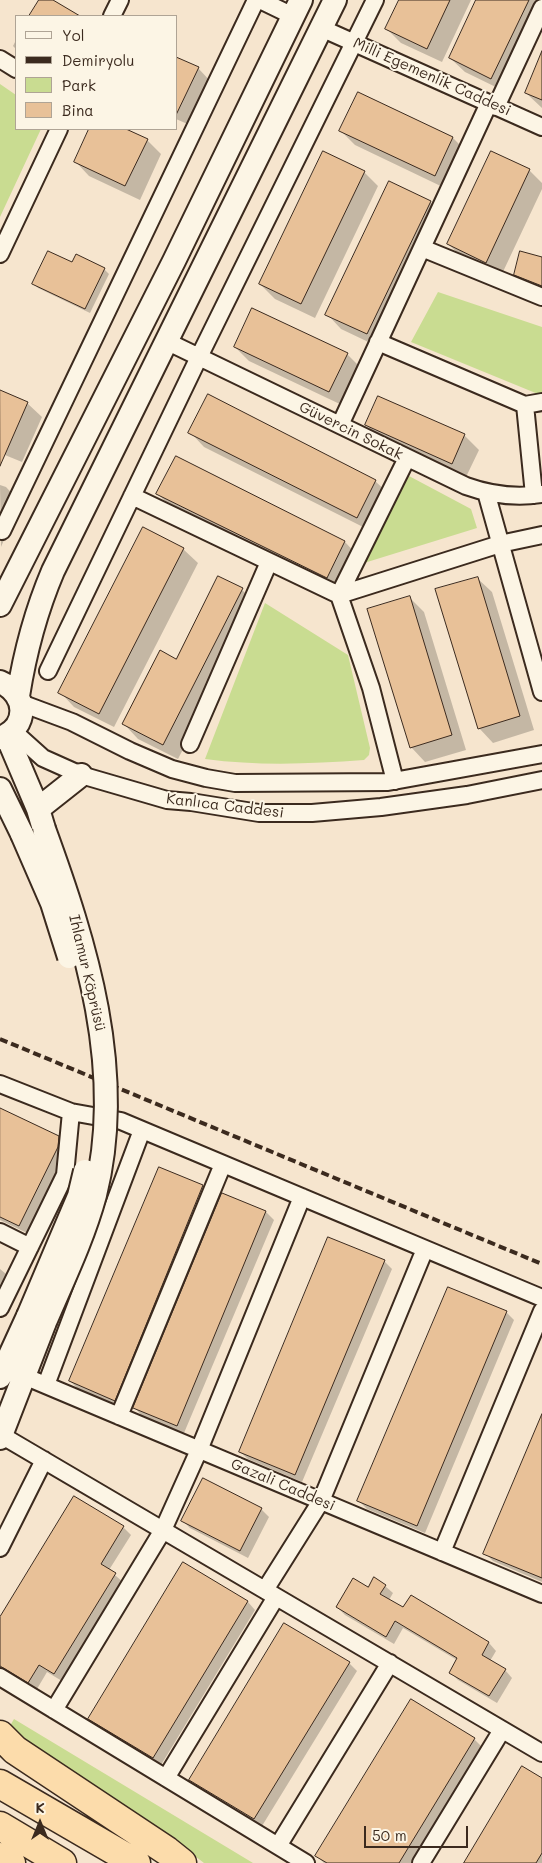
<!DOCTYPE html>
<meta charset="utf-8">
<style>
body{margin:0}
#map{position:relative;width:542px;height:1863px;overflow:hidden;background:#f6e5ce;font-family:Mali,sans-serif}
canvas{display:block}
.legend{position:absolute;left:15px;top:15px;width:162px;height:115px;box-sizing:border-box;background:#fcf5e5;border:1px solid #afa495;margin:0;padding:6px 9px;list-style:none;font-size:15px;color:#3b2a1e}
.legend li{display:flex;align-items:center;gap:10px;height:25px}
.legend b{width:25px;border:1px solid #afa495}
.north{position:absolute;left:15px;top:1798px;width:50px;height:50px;-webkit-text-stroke:4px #fcf5e5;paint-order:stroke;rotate:0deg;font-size:14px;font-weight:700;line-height:20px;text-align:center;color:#3b2a1e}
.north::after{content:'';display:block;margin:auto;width:18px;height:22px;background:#3b2a1e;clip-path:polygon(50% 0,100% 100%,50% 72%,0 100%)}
.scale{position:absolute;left:364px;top:1826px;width:104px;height:22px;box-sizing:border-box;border:2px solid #3b2a1e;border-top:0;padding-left:6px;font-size:15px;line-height:18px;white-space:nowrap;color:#3b2a1e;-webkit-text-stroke:4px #fcf5e5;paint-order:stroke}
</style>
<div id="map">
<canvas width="542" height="1863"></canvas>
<ul class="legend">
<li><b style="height:6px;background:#fcf5e5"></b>Yol</li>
<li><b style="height:6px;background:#3b2a1e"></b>Demiryolu</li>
<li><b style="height:14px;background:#c9dc91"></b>Park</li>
<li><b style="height:14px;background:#e8c198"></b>Bina</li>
</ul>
<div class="north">K</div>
<div class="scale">50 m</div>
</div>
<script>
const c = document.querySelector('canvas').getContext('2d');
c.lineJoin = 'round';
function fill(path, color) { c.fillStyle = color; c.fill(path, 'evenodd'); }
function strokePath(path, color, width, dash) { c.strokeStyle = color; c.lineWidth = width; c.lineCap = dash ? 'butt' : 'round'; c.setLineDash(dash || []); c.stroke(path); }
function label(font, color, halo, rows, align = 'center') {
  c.font = font + ' Mali,sans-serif'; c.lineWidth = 4; c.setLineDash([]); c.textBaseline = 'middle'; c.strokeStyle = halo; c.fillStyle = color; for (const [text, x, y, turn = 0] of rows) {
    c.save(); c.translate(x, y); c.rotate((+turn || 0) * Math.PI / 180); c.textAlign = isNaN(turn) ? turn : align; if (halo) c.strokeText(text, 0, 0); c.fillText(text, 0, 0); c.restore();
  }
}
fill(new Path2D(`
 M0 84 16 95V129H41L0 217Z
 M438 292 542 327V393L538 394 411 342Z
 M409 476 471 509 477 528 364 563Z
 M265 603 348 655 370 748 369 755 364 760C310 764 258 766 205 759Z
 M14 1719 253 1863H204L170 1837 7 1731Z`), '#c9dc91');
fill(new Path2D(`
 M400 0H471L442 62 401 43 387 29Z
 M478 0H542V16L506 92 465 72 450 58Z
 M16 40V49L13 46Z
 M542 54V108L526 93Z
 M176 58 198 68 212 83 192 126 176 119Z
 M358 94 453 138 467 152 449 190 355 145 341 131Z
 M91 129H123L147 140 161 154 140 200 89 176 75 161Z
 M491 152 529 170 542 183V189L501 276 463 258 448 244Z
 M364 172 378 186 315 318 275 299 260 284Z
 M430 202 445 217 381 348 341 329 327 314Z
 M542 258V294L530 289 515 274Z
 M104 269 109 274 90 313 38 288 34 284Z
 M235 347 347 354 361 368 344 406 249 361Z
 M0 391 27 403 42 417 22 462 0 453Z
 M366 425 464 435 479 450 466 477 381 439Z
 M190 432 375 481 390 495 371 531 204 447Z
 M176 457 345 542 359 557 341 592 172 508 158 494Z
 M0 485 6 487 20 502 1 547Z
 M183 549 198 563 114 727 74 707 60 692Z
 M219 578 242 590 257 604 178 759 138 739 124 724 177 660Z
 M477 578 492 592 534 730 493 743 479 728Z
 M409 597 424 612 466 750 425 762 411 747Z
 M0 1110 58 1138 66 1145 65 1155 27 1233 0 1220Z
 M159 1168 203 1186 210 1194 122 1407 78 1389 70 1381Z
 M223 1195 266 1212 274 1220 184 1433 142 1416 135 1408Z
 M384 1261 392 1269 302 1482 248 1459 240 1452Z
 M0 1269 11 1278 0 1300Z
 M506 1312 514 1320 425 1533 367 1509 359 1501Z
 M542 1417V1582L493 1561 485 1553Z
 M261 1509 269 1517 248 1558 190 1528 183 1521Z
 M123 1527 131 1535 109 1570 123 1582 62 1681 47 1672 37 1689 0 1668V1619Z
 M184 1564 248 1602 255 1610 161 1765 97 1726 90 1719Z
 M385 1586 393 1593 389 1600 404 1609 411 1597 489 1643 496 1651 490 1661 505 1670 512 1678 497 1703 458 1680 450 1672 457 1660 403 1628 394 1644 345 1615 337 1607 369 1588Z
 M349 1663 357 1671 262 1826 199 1788 191 1780Z
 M474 1739 482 1747 411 1863H324L317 1856Z
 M542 1780V1863H465Z`), '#0003');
const building = new Path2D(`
 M39 0H53L80 16H29Z
 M399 0H450L427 49 385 29Z
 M476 0H529L491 79 449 58Z
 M542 51V100L525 93Z
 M176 57 199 67 176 115Z
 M358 92 453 137 435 176 339 131Z
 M89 129H126L148 139 125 186 74 162Z
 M323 151 365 171 301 304 259 284Z
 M491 151 530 169 486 263 447 244Z
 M389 181 431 201 367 334 325 315Z
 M48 251 72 262 76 254 105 268 85 309 32 284Z
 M520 251 542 257V286L514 275Z
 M252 308 348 353 329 392 234 347Z
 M0 390 28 402 0 466Z
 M208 394 376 480 357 518 188 433Z
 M378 396 465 434 452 464 365 425Z
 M176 456 345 541 327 578 156 494Z
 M143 527 184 548 99 714 58 693Z
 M218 576 243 588 163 745 122 724 160 650 176 659Z
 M478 577 520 716 478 729 435 589Z
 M410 596 452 735 410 748 367 609Z
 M0 1108 59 1136 58 1147 19 1226 0 1217Z
 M159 1167 203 1185 115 1401 69 1381Z
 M222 1193 266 1211 177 1426 133 1408Z
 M328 1237 385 1260 295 1475 239 1452Z
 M448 1287 507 1311 417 1526 357 1501Z
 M542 1414V1578L483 1554Z
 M203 1478 262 1508 240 1551 181 1521Z
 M74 1496 124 1526 101 1564 116 1573 54 1674 39 1665 28 1683 0 1666V1617Z
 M183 1562 248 1601 153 1758 88 1719Z
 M374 1577 386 1585 380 1594 403 1607 411 1595 489 1642 482 1655 506 1669 489 1696 449 1673 457 1658 395 1621 386 1637 336 1607 353 1578 368 1587Z
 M284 1623 350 1662 254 1819 189 1780Z
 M411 1699 475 1738 399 1863H327L315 1856Z
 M522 1766 542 1778V1853L536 1863H464Z`);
fill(building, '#e8c198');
strokePath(building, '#3b2a1e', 1);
const street = new Path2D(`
 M260 0 293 16
 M112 16 120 0
 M321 28 542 127
 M0 59 16 69
 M496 107 542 8
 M422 248 542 297
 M0 254 59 129
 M166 341 466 486C491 495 516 498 542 494
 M378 342 525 405 542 402
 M525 405 534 495
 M340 425 489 103
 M486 492 542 692
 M132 496 339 595 500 544 542 535
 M2 531 256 0
 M48 671 199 357 375 0
 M21 703 72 722 130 751 172 769 206 778 235 783 388 782 542 754
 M13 731 43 758 81 775 167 800 191 802 259 813H312L381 807 467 795 542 780
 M190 744 269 562
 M395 781 371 688 339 595 407 458
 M0 1084 71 1112 121 1121 542 1298
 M0 1232 30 1247
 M0 1308 65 1175 71 1112
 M24 1376 542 1594
 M46 1385 142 1130
 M119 1416 223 1164
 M1 1435 542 1753
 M0 1548 44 1460
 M442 1552 542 1311
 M265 1590 321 1501 425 1249
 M0 1677 306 1863
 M54 1710 163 1530 199 1450 302 1197
 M166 1778 276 1597
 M278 1846 390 1663
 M421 1863 502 1730`);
const secondary = new Path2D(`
 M0 605 174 261 301 0
 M0 682C28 694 29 727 0 738
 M18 696C25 652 36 611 53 571L335 0
 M7 736 38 809 44 829
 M0 789 22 834
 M38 809 81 775
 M0 1377 28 1316
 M0 1438 45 1322`);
const highway = new Path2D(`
 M0 1735 15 1750 167 1851 182 1863
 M0 1784 136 1863
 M0 1826 62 1863
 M0 1857 11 1863`);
strokePath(street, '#3b2a1e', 20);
strokePath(secondary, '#3b2a1e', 26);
strokePath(highway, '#3b2a1e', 31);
strokePath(street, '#fcf5e5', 16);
strokePath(secondary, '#fcf5e5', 22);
strokePath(highway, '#fcdcab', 28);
strokePath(new Path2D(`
 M0 1039 542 1264`), '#3b2a1e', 4, [8, 4]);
const secondaryBridge = new Path2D(`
 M44 829C86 944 126 1071 95 1195 83 1239 63 1280 45 1322
 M22 834 52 903 69 957
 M28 1316 79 1196 85 1171`);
strokePath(secondaryBridge, '#3b2a1e', 26, []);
strokePath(secondaryBridge, '#fcf5e5', 22);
label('15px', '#3b2a1e', '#fcf5e5', [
 ["Milli Egemenlik Caddesi",432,77,24],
 ["Güvercin Sokak",351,431,26],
 ["Kanlıca Caddesi",225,806,7],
 ["Ihlamur Köprüsü",87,973,77],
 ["Gazali Caddesi",283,1485,23]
]);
</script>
